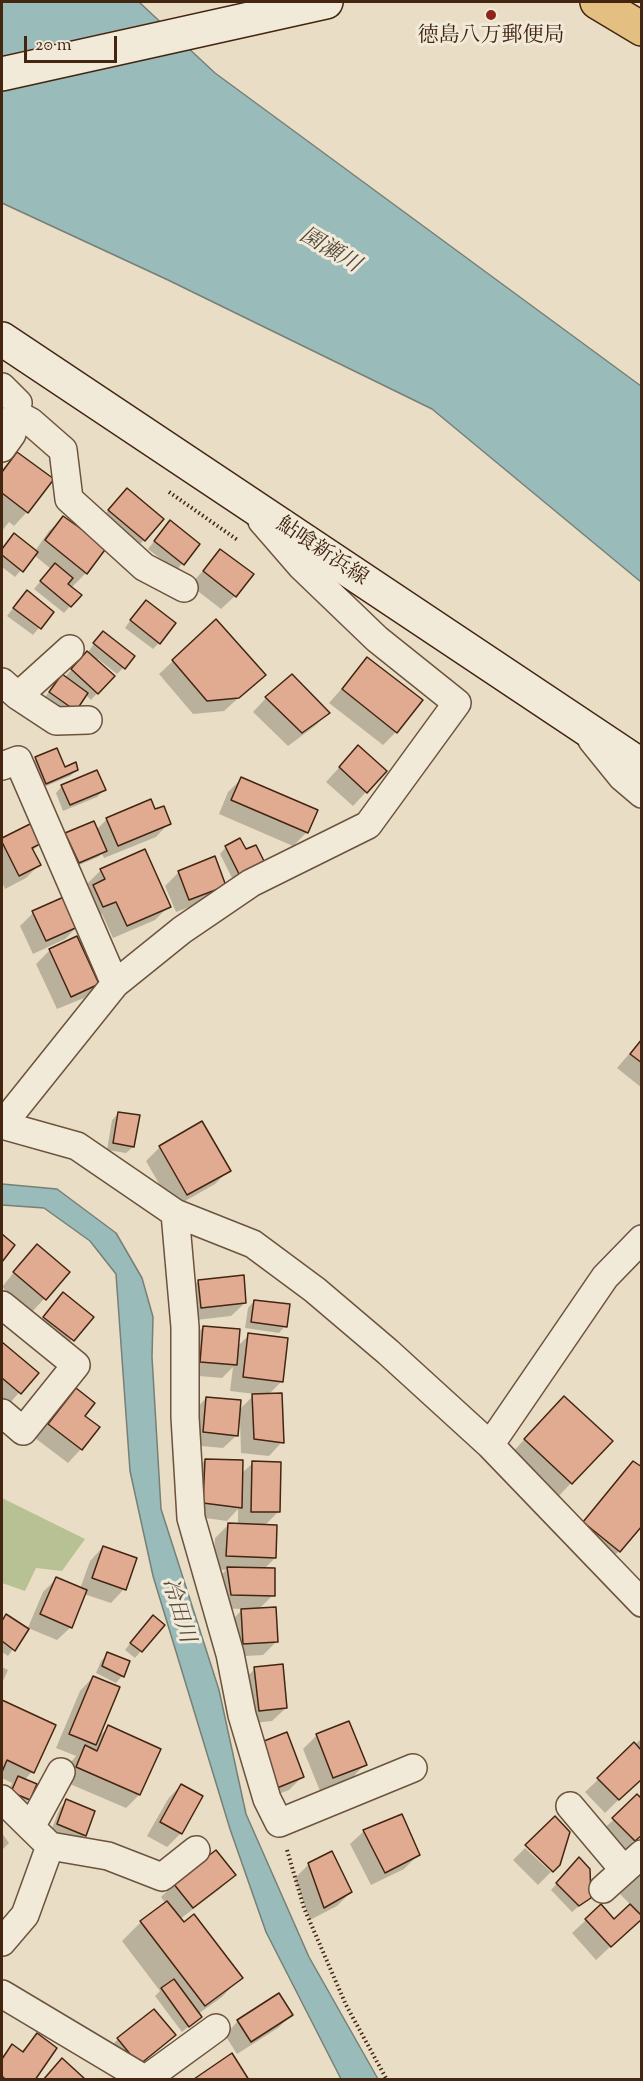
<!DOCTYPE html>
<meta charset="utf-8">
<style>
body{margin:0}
#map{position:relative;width:643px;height:2081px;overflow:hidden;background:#e9dec5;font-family:"Sorts Mill Goudy",serif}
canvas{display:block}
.frame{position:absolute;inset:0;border:3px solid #432510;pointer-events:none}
.scale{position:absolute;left:24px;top:36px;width:93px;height:27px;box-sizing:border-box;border:3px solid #432510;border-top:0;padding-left:8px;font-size:18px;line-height:21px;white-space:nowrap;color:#432510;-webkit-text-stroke:4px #f1ead9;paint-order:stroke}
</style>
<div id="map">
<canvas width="643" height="2081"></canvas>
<div class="frame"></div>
<div class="scale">20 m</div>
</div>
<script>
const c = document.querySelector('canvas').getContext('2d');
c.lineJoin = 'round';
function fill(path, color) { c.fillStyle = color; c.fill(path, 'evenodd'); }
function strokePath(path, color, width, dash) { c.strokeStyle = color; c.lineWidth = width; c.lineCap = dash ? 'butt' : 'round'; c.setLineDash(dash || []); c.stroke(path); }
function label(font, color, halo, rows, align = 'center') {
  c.font = font + ' "Sorts Mill Goudy","Noto Serif JP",serif'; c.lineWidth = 6; c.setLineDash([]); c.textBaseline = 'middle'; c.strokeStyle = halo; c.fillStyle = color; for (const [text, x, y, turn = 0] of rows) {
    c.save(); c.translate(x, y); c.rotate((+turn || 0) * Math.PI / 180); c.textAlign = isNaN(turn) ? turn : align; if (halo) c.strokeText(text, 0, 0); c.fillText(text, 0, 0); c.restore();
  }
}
fill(new Path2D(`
 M2 1498 85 1539 62 1571 36 1568 25 1591 2 1583Z`), '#b8c194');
const water = new Path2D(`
 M2 2H139L215 73 641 386V582L432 409 168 280 2 203Z
 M2 1184 57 1189 116 1233 142 1278 153 1317 152 1357 161 1509 219 1690 246 1814 309 1957 378 2079H341L266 1932 230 1829 153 1576 130 1471 116 1274 90 1241 44 1208 2 1205Z`);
fill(water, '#99bbba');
strokePath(water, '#777f76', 1.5);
fill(new Path2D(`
 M17 453 27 512 14 526 9 522 2 531V470Z
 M127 490 144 540 131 553 96 524Z
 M63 518 105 547 86 573 71 588 80 595 64 613 34 589 51 569 34 555 15 577 2 567V549L14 535 35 551 49 531Z
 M164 529 198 544 176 571 148 549Z
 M221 551 235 596 221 609 190 585Z
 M20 599 52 612 33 635 7 616Z
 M139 608 159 643 153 649 125 628Z
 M97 639 123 668 117 674 98 659 96 661 113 676 91 700 86 695 68 717 43 700 55 683 62 676 64 678 89 651Z
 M368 659 396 732 383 745 329 703Z
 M173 661 264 675 224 711 193 714 159 674Z
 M266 698 328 713 315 726 288 746 253 712Z
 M36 759 64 769 77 770 70 776 39 789 29 765Z
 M345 761 366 792 353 806 326 782Z
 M241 779 307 832 293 846 219 814 228 792Z
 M62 786 104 790 97 797 63 811 56 793Z
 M154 811 169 823 156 837 104 858 102 854 98 857 72 868 59 841 66 834 96 830 107 819Z
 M33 824 42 842 32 851 39 865 26 878 5 889 2 882V840Z
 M226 847 245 851 264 864 234 882 220 854Z
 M101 870 169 906 155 920 113 938 102 914 89 920 81 900 90 890 87 884Z
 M179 872 225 885 211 899 176 912 165 886Z
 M33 913 78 926 65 939 33 954 20 926Z
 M50 950 98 984 84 998 57 1009 36 964Z
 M642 1039V1088L617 1068Z
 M119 1113 133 1147 126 1153 107 1150 112 1120Z
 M202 1123 229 1170 215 1184 173 1208 146 1161 159 1148Z
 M24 1260 68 1273 31 1313 2 1287Z
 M198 1281 245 1303 231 1316 187 1321 185 1295Z
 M63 1294 91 1317 59 1354 31 1331Z
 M254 1301 285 1326 279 1333 245 1328 248 1308Z
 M203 1327 237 1347 249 1335 281 1382 268 1395 282 1442 269 1456 241 1453 240 1421 238 1420 237 1435 223 1448 190 1445 193 1412 206 1398 239 1410 255 1394 230 1391 233 1367 222 1378 187 1375 190 1341Z
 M2 1344 37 1373 6 1407 2 1403Z
 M76 1390 83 1416 81 1449 68 1463 35 1438 62 1403Z
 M550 1411 571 1483 558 1497 511 1454Z
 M205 1460 241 1474 253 1463 278 1512 264 1526 275 1558 263 1570 273 1595 259 1609 276 1642 263 1655 229 1657 228 1624 243 1609 217 1608 214 1582 226 1570 213 1569 215 1538 228 1525H238V1509L227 1521 191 1516 192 1474Z
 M633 1463 619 1551 606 1564 571 1536 620 1476Z
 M103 1547 124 1589 111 1603 84 1594 71 1627 57 1640 28 1628 8 1656 2 1652V1620L6 1616 27 1630 43 1592 56 1579 80 1589 90 1561Z
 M146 1623 141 1651 135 1658 125 1650Z
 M107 1654 122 1676 116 1683 96 1673 101 1661Z
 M2 1667 8 1670 2 1683Z
 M255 1669 286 1708 272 1721 246 1724 241 1682Z
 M93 1677 97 1738 109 1727 139 1795 126 1808 63 1781 72 1761 76 1756 56 1748 80 1691Z
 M2 1702 54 1726 32 1772 24 1780 35 1785 28 1800 22 1806 5 1799 12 1783 2 1778Z
 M317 1735 365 1764 352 1778 320 1791 303 1749Z
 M642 1738V1777L605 1813 585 1792Z
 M246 1758 303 1776 289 1790 263 1800Z
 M181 1785 201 1797 181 1833 167 1847 147 1836 168 1799Z
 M642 1794V1833L620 1854 600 1832Z
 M67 1801 84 1835 78 1842 51 1831 60 1808Z
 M364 1831 418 1855 404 1869 371 1885 350 1844Z
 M2 1833 9 1843 2 1850Z
 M525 1848 551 1872V1868L559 1864 538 1885 513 1860Z
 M309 1864 351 1892 337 1906 310 1920 295 1878Z
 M573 1866 590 1897 572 1912 551 1890Z
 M642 1873V1917L596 1960 572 1933 601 1906 614 1921 631 1905 620 1894Z
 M234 1875 220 1889 180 1919 241 1977 222 1997 198 2014 200 2017 182 2032 155 1996 160 1991 122 1941 141 1922 166 1904 161 1897 174 1884Z
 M291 2015 278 2028 237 2054 225 2035 238 2021Z
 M37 2035 33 2080H2V2057L12 2046 21 2052Z
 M174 2035 124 2077 105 2053 118 2039Z`), '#0003');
const building = new Path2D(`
 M17 452 54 479 28 513 2 493V472Z
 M127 488 164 519 145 541 108 510Z
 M63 516 107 547 87 574 45 540Z
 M170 520 200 544 184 565 154 541Z
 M14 533 38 552 23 572 2 555V549Z
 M220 549 254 574 236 597 203 571Z
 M55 563 73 578 68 584 82 595 71 607 40 581Z
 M27 590 54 612 41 629 13 608Z
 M146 600 176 623 160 644 130 620Z
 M216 619 266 675 239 698 207 701 172 660Z
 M103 631 135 656 125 669 93 643Z
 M87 651 115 676 98 694 71 669Z
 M367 657 423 700 397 733 342 689Z
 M62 674 88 693 76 711 49 692Z
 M292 674 330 713 302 733 265 697Z
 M358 745 387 771 367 793 339 767Z
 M57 748 65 767 76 762 78 770 46 784 35 757Z
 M97 770 106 790 70 805 61 785Z
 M241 777 318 810 308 833 231 800Z
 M151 799 155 809 164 806 171 824 118 846 106 818Z
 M94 821 107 851 79 863 65 833Z
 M34 822 44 842 32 848 41 865 19 876 2 842V838Z
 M240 838 246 849 256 845 266 865 240 876 225 846Z
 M145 849 171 907 127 926 116 902 103 907 93 885 105 879 100 869Z
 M215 856 226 886 189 900 178 871Z
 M66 896 80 926 46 941 32 911Z
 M77 936 99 984 71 997 49 949Z
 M642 1039V1063L630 1054Z
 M118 1112 140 1115 134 1147 113 1143Z
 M202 1121 231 1171 187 1195 159 1146Z
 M2 1234 15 1245 2 1262Z
 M37 1244 70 1272 46 1300 13 1272Z
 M244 1275 246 1303 201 1308 198 1280Z
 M63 1292 94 1317 74 1341 43 1317Z
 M254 1300 290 1304 287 1327 251 1322Z
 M203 1326 240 1329 237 1365 200 1362Z
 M248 1333 288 1338 283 1382 243 1377Z
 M2 1342 39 1373 21 1394 2 1378Z
 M76 1388 95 1403 85 1416 100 1427 82 1450 48 1424Z
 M282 1393 284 1443 254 1439 252 1394Z
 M564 1396 613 1441 572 1484 524 1439Z
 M206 1397 241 1400 238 1436 203 1432Z
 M205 1459 243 1460 242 1508 203 1503Z
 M252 1461 281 1462 280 1512H251Z
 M633 1461 642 1467V1526L620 1552 583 1522Z
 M228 1523 277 1525 276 1558 226 1556Z
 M103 1546 137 1558 126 1590 92 1578Z
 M227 1567 275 1568V1596L231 1595Z
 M56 1577 87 1590 72 1628 40 1614Z
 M276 1607 278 1642 243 1644 241 1609Z
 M6 1614 29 1629 15 1651 2 1641V1621Z
 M153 1615 165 1625 142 1652 130 1643Z
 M107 1652 130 1661 124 1677 102 1666Z
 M283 1664 287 1708 259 1711 254 1667Z
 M93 1676 120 1687 96 1745 69 1734Z
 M2 1700 56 1725 34 1773 7 1760 2 1772Z
 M349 1721 367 1765 333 1778 316 1734Z
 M108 1725 161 1749 140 1795 76 1767 85 1745 97 1751Z
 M287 1732 304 1777 277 1788 259 1743Z
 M634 1742 642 1751V1779L619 1800 597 1778Z
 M18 1776 37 1784 30 1800 11 1792Z
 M181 1784 203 1796 182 1834 160 1822Z
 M637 1794 642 1799V1835L635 1841 612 1818Z
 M66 1799 95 1811 86 1836 57 1824Z
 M402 1814 420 1855 385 1873 363 1830Z
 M555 1816 570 1832 560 1865 553 1872 525 1845Z
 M216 1850 236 1875 193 1908 173 1883Z
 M332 1851 352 1892 324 1908 308 1863Z
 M579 1857 590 1869 591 1898 579 1906 556 1883Z
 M167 1901 184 1922 194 1914 243 1978 205 2006 140 1921Z
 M601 1904 614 1919 630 1904 642 1916V1919L611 1947 585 1919Z
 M174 1979 202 2017 189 2027 161 1988Z
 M279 1993 293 2015 251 2042 237 2020Z
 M154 2009 176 2035 139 2065 117 2038Z
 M37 2033 57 2048 35 2080H6L2 2076V2059L12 2044 23 2052Z
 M232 2053 249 2080H194V2079Z
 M62 2058 85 2079V2080H43Z`);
fill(building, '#e1ab92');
strokePath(building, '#432510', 1.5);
const minor = new Path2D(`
 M2 387 18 403 12 434 2 448
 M16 414 31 422 63 450 69 499 144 567 184 588
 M2 682 18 696 70 649
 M18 696 56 721 88 720
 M592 740 622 777 642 794
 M2 766 18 760 115 984
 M2 1125 115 984 182 930 251 883 368 825 457 703 377 639 301 566 262 521
 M2 1125 77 1146 175 1213 253 1244 315 1290 388 1352 490 1445 605 1277 642 1239
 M175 1213 185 1327V1417L191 1518 230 1654 242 1715 267 1799 279 1823 413 1768
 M2 1305 76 1365 23 1431 2 1413
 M490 1445 642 1603
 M2 1799 50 1846 25 1915 2 1942
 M570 1806 624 1870
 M31 1827 61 1772
 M50 1846 108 1856 162 1877 196 1850
 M603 1889 642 1854
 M2 1994 146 2080
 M146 2079 216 2028`);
const secondary = new Path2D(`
 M2 74 326 2
 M2 339 642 766`);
const trunk = new Path2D(`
 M597 2 642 29`);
strokePath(minor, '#6c533d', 30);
strokePath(secondary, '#432510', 36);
strokePath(trunk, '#432510', 36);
strokePath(new Path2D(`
 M169 492 239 541
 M287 1850 304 1908 346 2005 387 2080`), '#432510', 4, [1.5, 3]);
strokePath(minor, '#f1ead9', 27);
strokePath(secondary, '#f1ead9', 33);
strokePath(trunk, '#e4bf82', 33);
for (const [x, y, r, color] of [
 [491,15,6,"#8f2418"]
]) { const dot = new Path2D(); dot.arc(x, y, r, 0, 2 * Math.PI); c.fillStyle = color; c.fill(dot); strokePath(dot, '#f1ead9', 2); }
label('21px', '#432510', '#f1ead9', [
 ["徳島八万郵便局",491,37]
]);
label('21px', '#432510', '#f1ead9', [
 ["鮎喰新浜線",321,553,34]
]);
label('italic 22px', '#584a3a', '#f1ead9', [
 ["園瀬川",329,252,31],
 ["冷田川",176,1611,73]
]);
</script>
